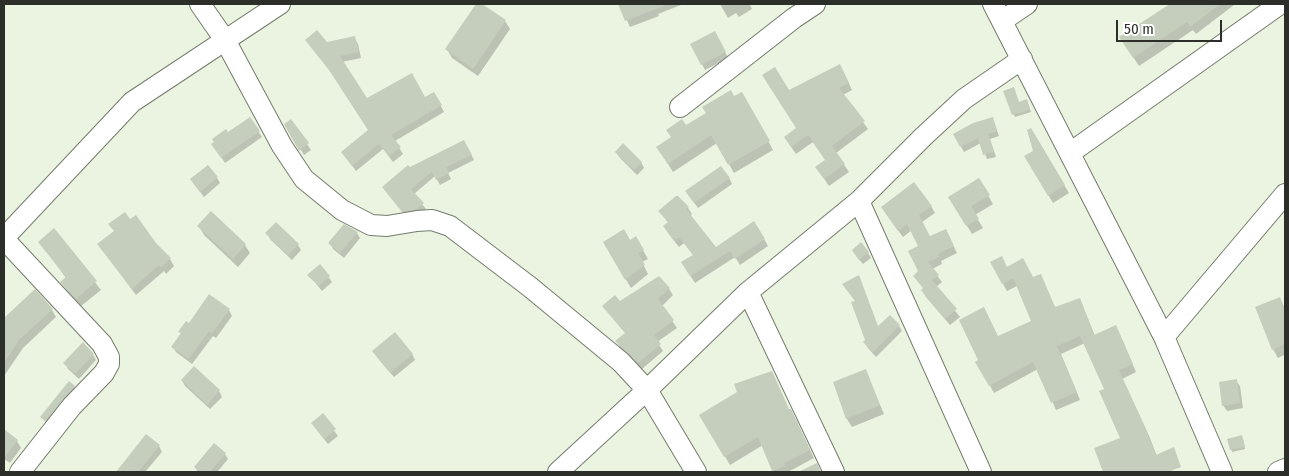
<!DOCTYPE html>
<style>
body{margin:0}
#map{position:relative;width:1289px;height:476px;overflow:hidden;background:#ebf3e1;font-family:"Fira Sans Condensed",sans-serif}
canvas{display:block}
.frame{position:absolute;inset:0;border:5px solid #2c2f29;pointer-events:none}
.scale{position:absolute;left:1116px;top:20px;width:106px;height:22px;box-sizing:border-box;border:2px solid #2c2f29;border-top:0;padding-left:6px;font-size:15px;line-height:18px;white-space:nowrap;color:#2c2f29;-webkit-text-stroke:4px #fff;paint-order:stroke}
</style>
<div id="map">
<canvas width="1289" height="476"></canvas>
<div class="frame"></div>
<div class="scale">50 m</div>
</div>
<script>
const c = document.querySelector('canvas').getContext('2d');
c.lineJoin = 'round';
function fill(path, color) { c.fillStyle = color; c.fill(path, 'evenodd'); }
function strokePath(path, color, width, dash) { c.strokeStyle = color; c.lineWidth = width; c.lineCap = dash ? 'butt' : 'round'; c.setLineDash(dash || []); c.stroke(path); }
fill(new Path2D(`
 M478 4 505 21 510 29 478 76 452 58 447 49Z
 M624 4H681V5L658 14 659 16 630 27 620 5Z
 M720 4H752L750 5 752 9 739 17 736 13 728 18Z
 M1173 4 1234 5 1196 34 1193 30 1139 66 1126 46Z
 M354 38 358 44 361 58 342 62 367 100 425 98 434 93 444 112 395 141 403 154 393 162 383 149 356 171 342 152 369 131 334 76 306 40 327 44Z
 M718 38 728 58 705 70 692 44Z
 M844 73 852 90 843 95 868 129 836 153 849 172 829 186 821 174 826 161 813 142 796 154 789 144 798 128 789 91Z
 M1005 92 1019 103H1028L1031 112 1015 117Z
 M742 93 773 150 734 173 717 143 673 172 663 156 686 127Z
 M993 119 999 136 990 139 996 157 987 159 981 143 964 152 954 134Z
 M291 121 311 150 304 155 286 125Z
 M1030 129 1069 193 1053 203 1026 157 1035 151Z
 M258 131 262 137 225 163 216 149 228 133Z
 M467 146 474 160 448 173 451 179 440 185 435 176 414 194 426 209 420 214 406 216 383 187 410 169Z
 M616 152 641 162 644 168 637 175 620 158Z
 M217 178 220 183 204 197 191 180Z
 M729 178 732 184 698 208 690 197Z
 M979 180 993 204 975 215 983 228 972 234 950 198Z
 M931 206 935 213 922 222 930 238 949 237 957 253 941 261 942 264 932 269 942 282 936 287 960 317 950 325 926 297 922 290 924 289 914 276 920 271 919 246 912 230 903 237 886 214Z
 M688 208 692 214 690 216 715 248 764 239 768 246 740 265 735 257 695 283 682 263 694 256 684 243 679 247 668 233V223L660 211Z
 M211 213 245 245 250 253 238 267 204 235 199 226Z
 M110 224 155 244 170 259 174 266 166 274 164 271 136 295 98 244 115 232Z
 M344 226 357 233 360 238 344 258 333 249 330 243Z
 M54 230 101 290 81 306 66 289 62 282 66 278 40 242Z
 M267 233 298 245 301 250 292 260 270 239Z
 M636 238 648 259 642 262 648 274 631 288 604 242H630Z
 M868 253 871 258 863 264 856 256Z
 M320 266 332 282 322 291 309 275Z
 M1007 268 1033 278 1056 308 1080 299 1095 336 1120 335 1136 372 1122 379 1150 438 1161 467 1146 472H1105L1096 448 1122 438 1105 389 1085 343 1061 354 1080 400 1056 410 1038 369 994 393 977 362 998 337 1033 322 1017 286 1007 291 1003 284Z
 M669 289 673 295 662 306 677 328 657 342 663 351 642 369 621 348 617 342 626 334 604 307Z
 M1280 299 1285 308V357L1284 355 1278 358 1273 349Z
 M52 310 56 317 23 348 4 376V322L8 316Z
 M229 310 232 316 216 338 213 336 192 364 176 352 173 347 182 334 180 332 189 325Z
 M899 326 902 331 876 357 868 348 864 342 879 328Z
 M412 354 415 360 394 377 377 357Z
 M93 355 96 360 79 379 68 369 65 363Z
 M194 368 219 391 222 397 210 409 185 386 182 380Z
 M865 370 884 414 852 427 847 419 834 383Z
 M772 372 789 411 795 418 814 458 788 472H774L763 445 730 465 701 415Z
 M1236 381 1240 386 1243 408 1227 411 1223 405Z
 M74 387 77 392 49 426 42 417Z
 M322 415 338 436 328 444 316 429Z
 M4 430 17 441 21 448 10 463 4 459Z
 M146 436 159 446 162 452 145 472H117Z
 M1243 439 1245 449 1232 452 1229 440Z
 M225 454 228 459 217 472H198L195 467Z`), '#0003');
fill(new Path2D(`
 M476 4H482L506 20 473 69 445 49Z
 M618 4H666V5L625 21Z
 M1170 4H1220L1190 27 1187 22 1133 58 1119 37Z
 M317 30 327 42 355 36 359 52 340 56 367 98 412 73 425 97 434 92 442 105 391 135 401 147 389 156 379 144 352 166 341 152 368 130 329 70 305 40Z
 M715 31 726 52 701 65 690 44Z
 M840 64 849 83 839 88 865 121 832 146 845 164 824 179 815 167 825 160 808 135 791 147 784 137 796 128 762 75 775 67 789 90Z
 M1014 87 1019 102 1027 99 1030 110 1012 115 1003 91Z
 M731 90 734 96 742 92 770 141 728 165 711 135 668 164 656 147 671 137 666 130 682 119 686 125 706 113 702 107Z
 M250 117 260 131 221 158 211 144 214 142 212 139 226 129 228 132Z
 M993 117 997 131 988 134 994 152 983 155 978 138 960 147 953 134 973 123Z
 M291 119 309 143 299 151 284 124Z
 M1031 128 1065 185 1048 196 1024 156 1033 151 1027 130Z
 M464 140 472 155 446 167 449 173 436 180 432 172 411 189 424 203 417 209 402 212 382 187 408 165 410 167Z
 M623 143 642 162 634 170 615 152Z
 M208 165 218 177 200 192 190 179Z
 M721 166 730 178 694 203 685 191Z
 M979 178 990 195 971 206 979 219 966 226 948 197Z
 M914 182 932 206 919 215 930 236 946 229 954 246 938 254 940 257 928 262 939 275 932 280 957 309 945 319 921 290 923 288 913 276 918 271 908 251 918 246 907 224 898 231 881 207Z
 M676 196H678L689 207 686 209 716 247 754 221 765 239 735 259 730 251 690 276 681 262 693 255 679 237 674 241 663 226 668 222 658 211Z
 M211 211 246 244 233 259 197 226Z
 M125 212 130 219 136 215 156 243 171 258 161 267 159 265 132 289 97 244 114 231 108 224Z
 M276 222 299 244 288 255 265 233Z
 M344 224 358 232 340 253 328 243Z
 M54 228 97 281 76 299 60 282 66 277 38 242Z
 M624 229 630 240 636 236 644 250 638 253 645 265 625 280 603 242Z
 M861 242 869 252 859 260 852 250Z
 M1002 256 1007 267 1023 258 1033 277 1041 274 1055 307 1080 298 1094 335 1116 325 1133 364 1119 370 1146 429 1156 455 1174 447 1181 467 1168 472H1103L1094 448 1120 438 1099 391 1104 389 1080 336 1057 346 1077 392 1051 403 1033 362 989 386 975 362 978 360 959 320 984 307 998 336 1031 321 1013 278 1002 284 990 262Z
 M320 264 330 276 319 286 307 275Z
 M859 275 878 326 890 315 900 325 873 352 863 342 865 340 851 302 855 301 842 284Z
 M659 276 670 288 658 299 674 320 654 335 661 344 638 363 615 341 625 333 602 306 615 295 620 301Z
 M35 289 53 309 19 340 4 363V318Z
 M209 294 230 309 212 333 209 331 189 359 171 347 181 333 178 332 186 321 189 323Z
 M1280 297 1285 310V344L1272 350 1255 307Z
 M395 332 413 354 390 373 372 351Z
 M83 342 94 354 75 374 63 363Z
 M194 366 220 390 207 405 181 380Z
 M866 369 880 405 846 419 833 382Z
 M772 371 789 409H791L810 450 784 463 785 466 772 471 758 437 724 457 699 415 737 392 734 384Z
 M1237 379 1240 403 1222 406 1219 382Z
 M69 381 75 386 45 421 40 417Z
 M323 413 336 429 324 439 311 423Z
 M4 429 18 440 4 458Z
 M146 434 160 445 138 472H116Z
 M1242 435 1245 447 1230 450 1227 439Z
 M214 443 226 453 210 472H200L194 467Z
 M817 463 821 472H798Z`), '#c5cdbc');
const minor = new Path2D(`
 M200 4 225 40 282 146 304 179 342 210 371 225 387 226 417 221 432 220 450 226 530 287 621 362 647 390 696 472
 M993 4 1164 337 1222 472
 M1002 21 1027 4
 M680 107 794 18 815 4
 M1070 153 1280 4
 M859 201 981 472
 M4 238 132 102 280 4
 M4 239 102 344 109 357V364L104 373 72 406 20 472
 M748 292 834 472
 M1164 337 1285 194
 M558 472 647 390 748 292 859 201 924 136 964 99 1022 59
 M1278 472 1285 469`);
strokePath(minor, '#757c6c', 22);
strokePath(minor, '#fff', 20);
</script>
